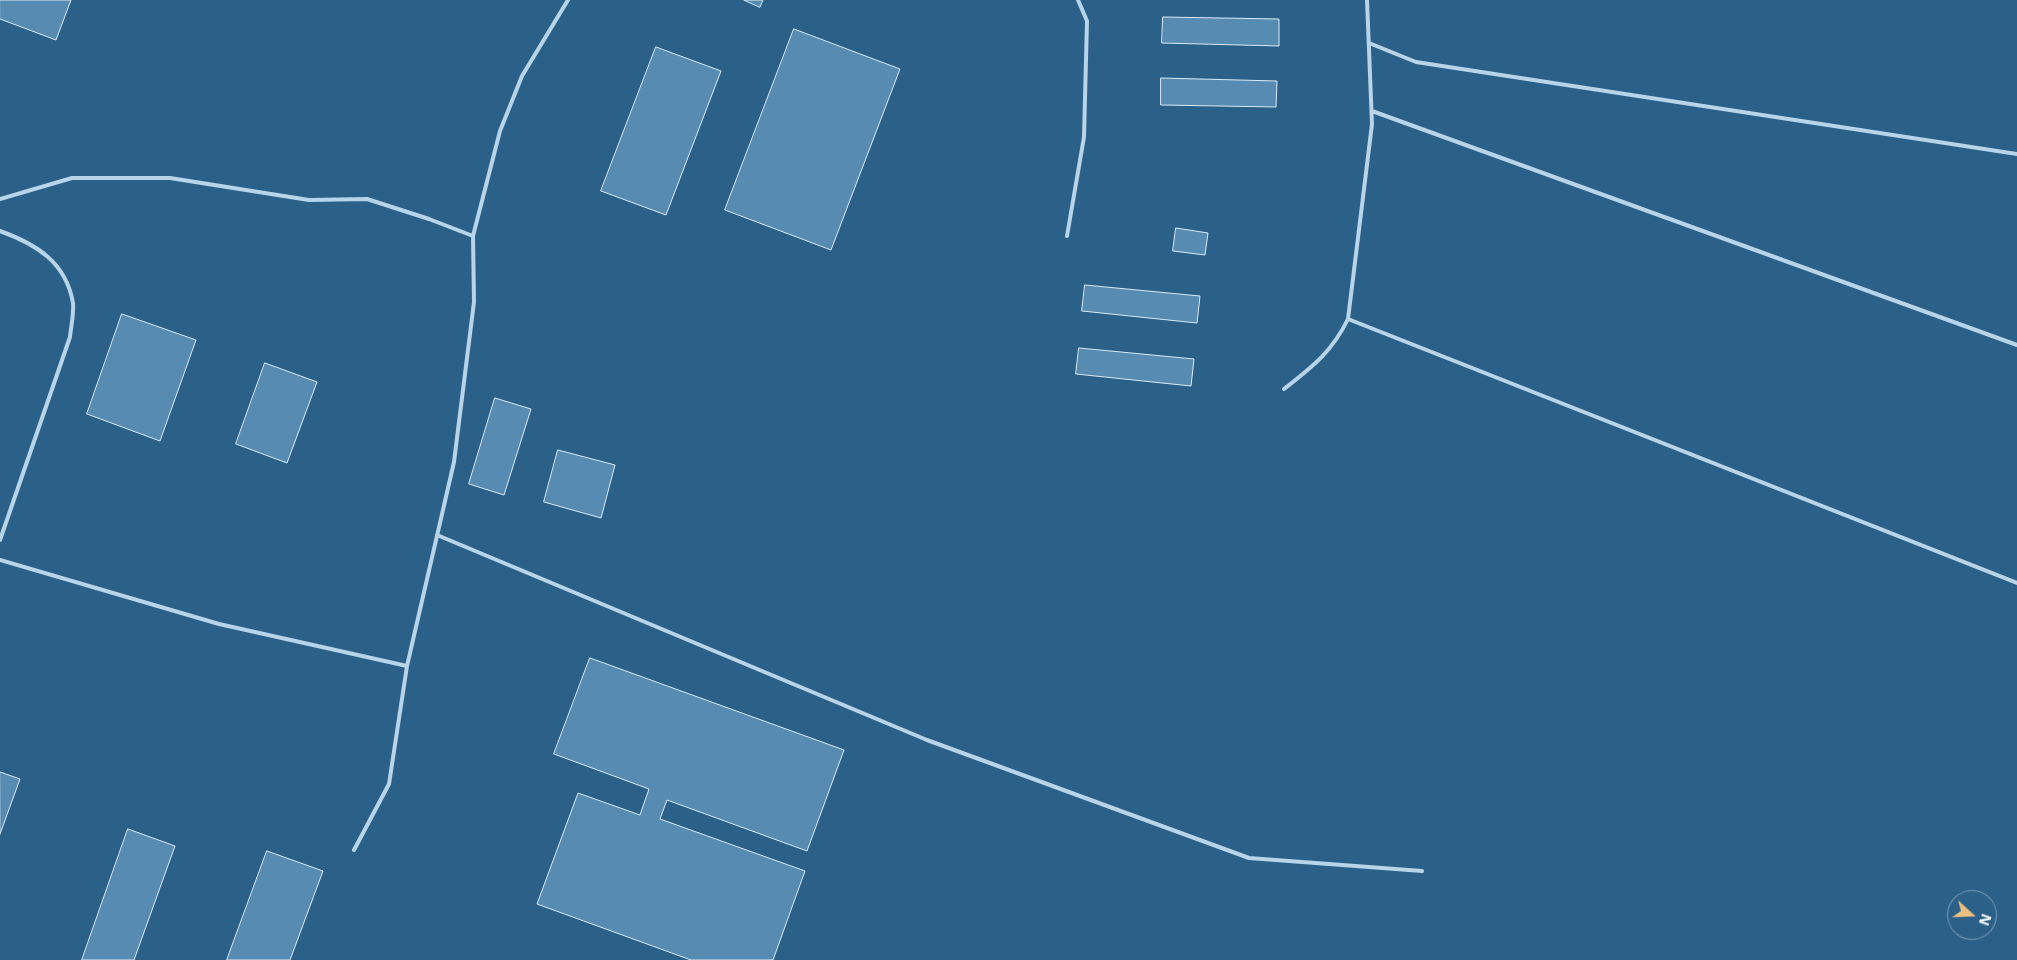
<!DOCTYPE html>
<style>
body{margin:0}
#map{position:relative;width:2017px;height:960px;overflow:hidden;background:#2b6088;font-family:"Noto Sans",sans-serif}
canvas{display:block}
.north{position:absolute;left:1947px;top:890px;width:50px;height:50px;box-sizing:border-box;background:#2b6088;border:1px solid #80a0b8;border-radius:50%;rotate:110deg;font-size:14px;font-weight:700;line-height:20px;text-align:center;color:#fff}
.north::after{content:'';display:block;margin:auto;width:18px;height:22px;background:#edbf81;clip-path:polygon(50% 0,100% 100%,50% 72%,0 100%)}
</style>
<div id="map">
<canvas width="2017" height="960"></canvas>
<div class="north">N</div>
</div>
<script>
const c = document.querySelector('canvas').getContext('2d');
c.lineJoin = 'round';
function fill(path, color) { c.fillStyle = color; c.fill(path, 'evenodd'); }
function strokePath(path, color, width, dash) { c.strokeStyle = color; c.lineWidth = width; c.lineCap = dash ? 'butt' : 'round'; c.setLineDash(dash || []); c.stroke(path); }
const building = new Path2D(`
 M0 0H71L56 40 0 19Z
 M744 0H763L760 7Z
 M1163 17 1279 19V46L1162 43Z
 M794 29 900 69 831 250 725 210Z
 M656 47 721 71 666 215 601 191Z
 M1161 78 1277 81 1276 107 1161 105Z
 M1176 228 1208 233 1205 255 1173 251Z
 M1085 285 1200 296 1197 323 1082 311Z
 M122 314 196 340 160 441 87 414Z
 M1079 348 1194 359 1191 386 1076 374Z
 M265 363 317 382 287 463 236 444Z
 M495 398 531 409 504 495 469 484Z
 M558 450 615 465 601 518 544 502Z
 M590 658 844 750 807 851 667 800 660 819 805 871 773 960H691L537 904 578 793 640 815 649 789 554 754Z
 M0 772 20 779 0 834Z
 M128 829 175 846 134 960H82Z
 M267 851 323 871 290 960H227Z`);
fill(building, '#578bb1');
strokePath(building, '#dcebf7', 1);
strokePath(new Path2D(`
 M1369 43 1416 62 2017 154
 M1372 111 2017 345
 M0 199 72 178H170L309 200 367 199 429 219 473 236
 M0 231C36 244 66 262 73 303 74 313 71 327 70 337L0 540
 M1067 236 1084 137 1087 21 1078 0
 M1348 319 2017 583
 M1284 389C1312 367 1332 352 1348 319L1372 124 1367 0
 M437 535 927 740 1249 858 1422 871
 M0 560 219 624 407 666
 M354 850 389 784 407 666 454 462 474 302 473 236 500 131 522 76 568 0`), '#b8d4e8', 4);
</script>
